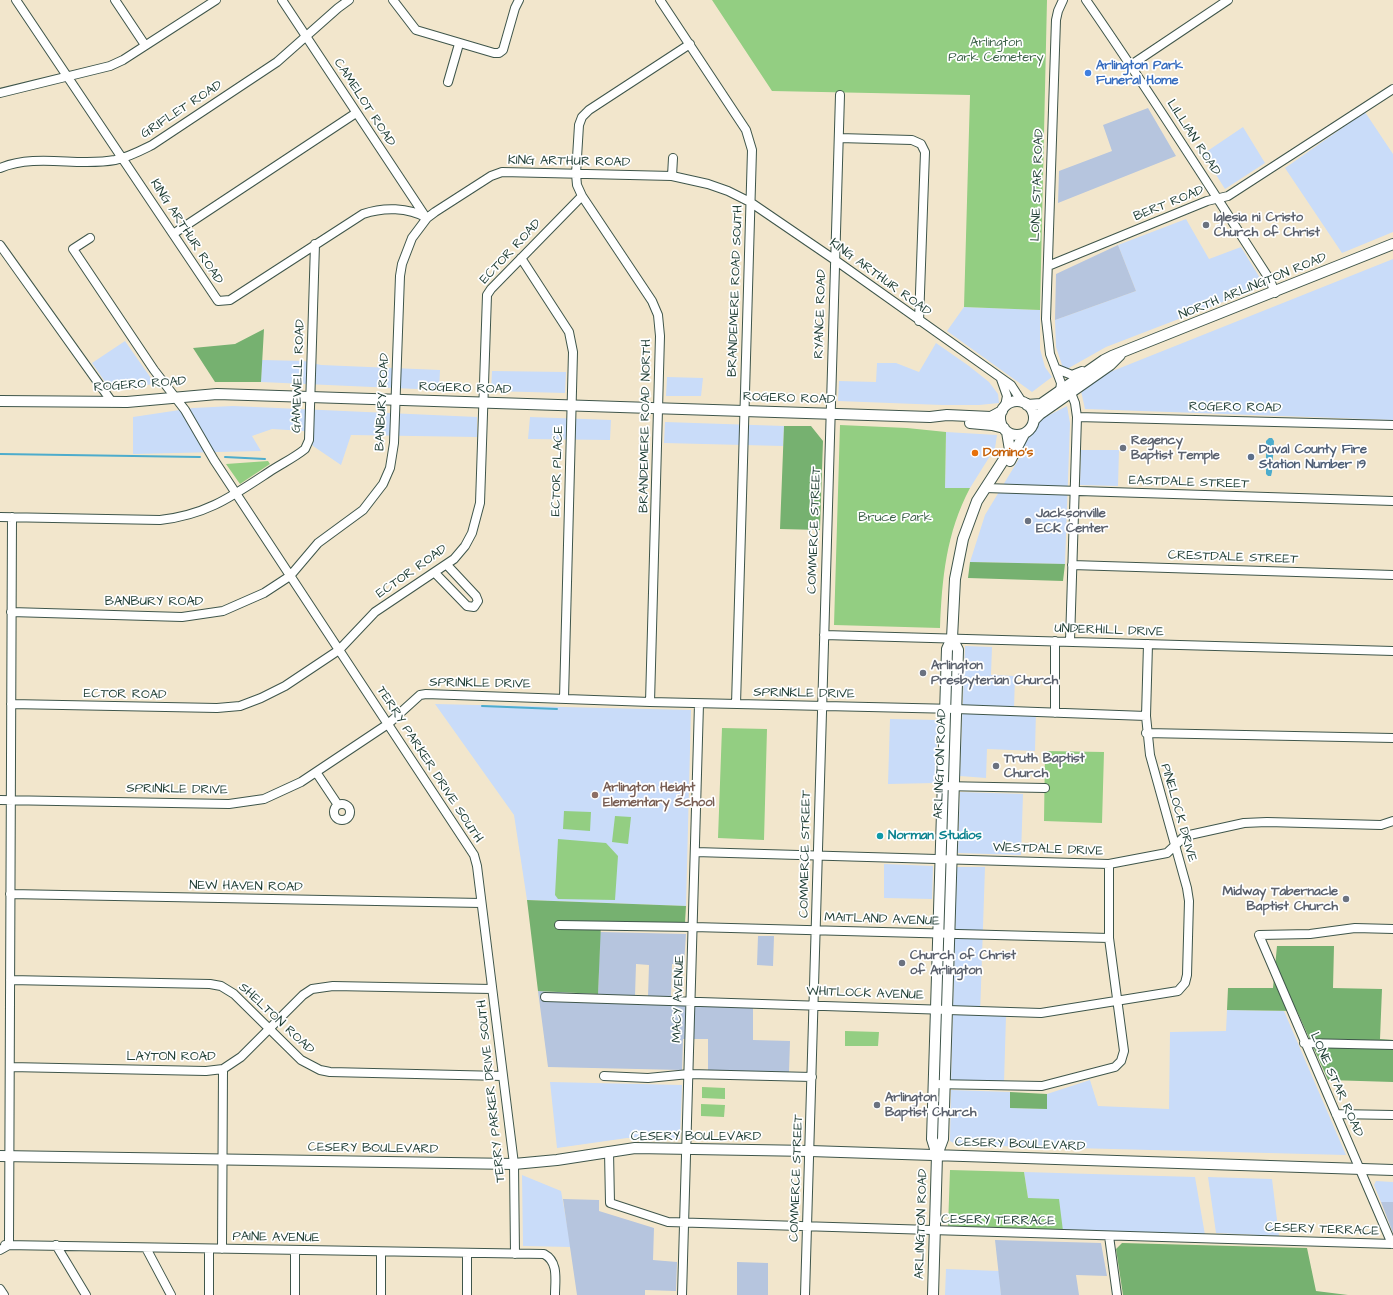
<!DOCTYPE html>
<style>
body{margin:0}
canvas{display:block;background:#f2e6cc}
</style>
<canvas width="1393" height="1295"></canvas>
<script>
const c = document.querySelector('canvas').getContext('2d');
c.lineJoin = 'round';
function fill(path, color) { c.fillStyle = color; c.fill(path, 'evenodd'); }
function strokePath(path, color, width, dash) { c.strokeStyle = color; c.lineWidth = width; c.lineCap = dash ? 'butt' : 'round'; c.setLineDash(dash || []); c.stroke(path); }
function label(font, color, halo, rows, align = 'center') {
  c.font = font + ' "Architects Daughter",sans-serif'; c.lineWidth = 3.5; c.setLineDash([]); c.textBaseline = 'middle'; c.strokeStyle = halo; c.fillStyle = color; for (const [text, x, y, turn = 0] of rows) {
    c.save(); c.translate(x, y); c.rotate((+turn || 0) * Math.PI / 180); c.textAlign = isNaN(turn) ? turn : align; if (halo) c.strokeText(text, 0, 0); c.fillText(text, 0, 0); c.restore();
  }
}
fill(new Path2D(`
 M1365 112 1393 154V232L1342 253 1285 168Z
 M1243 127 1265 163 1225 189 1203 154Z
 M1186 219 1209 259 1241 247 1260 278 1254 290 1106 347 1067 369 1063 368 1056 347 1055 320 1136 291 1118 245Z
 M1393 259V420L1085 409 1081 391 1110 372Z
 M964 307 1040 310V349L1045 367 1052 377 1032 392 947 331Z
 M125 341 155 384 110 389 92 363Z
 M936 343 969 366 989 382 998 394 999 403 979 405H942L838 401 839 381 876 382 877 363H896L919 372Z
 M262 360 304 361 321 365 440 370 439 390 261 382Z
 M492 371 566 372 565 393 491 391Z
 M667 377 703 378 701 396H666Z
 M233 406 477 417V437L351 435 341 465 313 446 304 431 272 429 252 436 261 451 133 454V417L193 408Z
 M1067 406 1070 423 1065 564 970 562 985 515 1020 457 1024 444V428Z
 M530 417 611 420 610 440 528 439Z
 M665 422 784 426 783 446 664 443Z
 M946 432 997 435 995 448 970 488H945Z
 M1081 450H1119L1118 486 1080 485Z
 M965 646 992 647 991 675 1015 676 1014 709 1036 710 1035 751 987 749 986 778 960 776Z
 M435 704 691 710 686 906 527 900 514 815Z
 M890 719 938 720 935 783 888 784Z
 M960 792 1023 794 1021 855 958 853Z
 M884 864 933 866 932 899 884 898Z
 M957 867H985L980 1016H1006L1004 1083 951 1081Z
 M1227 1010 1284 1011 1346 1155 957 1145 950 1141 951 1090 1010 1092V1108L1047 1109V1094L1090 1080 1098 1106 1169 1109 1170 1032 1226 1031Z
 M550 1082 682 1085 680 1139 627 1138 557 1148Z
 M1024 1172 1195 1177 1205 1235 1063 1231 1028 1198Z
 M522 1175 561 1191 571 1247 523 1246Z
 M1208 1177 1272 1179 1279 1236 1216 1233Z
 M1376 1181 1393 1182V1202H1381L1374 1185Z
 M946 1269 999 1271 1001 1295H945Z`), '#c9dcf9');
fill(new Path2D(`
 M1148 108 1176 156 1058 203 1059 171 1112 151 1103 125Z
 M1118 245 1136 291 1055 320 1056 274Z
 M600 932 686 934 684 964H672L671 996 684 997 683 1006 753 1007V1040L790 1041 789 1072 708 1071V1039H683L682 1070 548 1067 538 991 598 994ZM636 964 649 965 648 997 635 996Z
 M758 936H774L773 966 757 965Z
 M563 1199 599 1200V1211L654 1228 653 1260 677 1262 676 1291 645 1290V1295H577Z
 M1381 1202H1393V1233Z
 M995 1240 1101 1243 1107 1276 1076 1275 1079 1295H1001Z
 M737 1262 768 1263V1295H737Z`), '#b6c5de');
fill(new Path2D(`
 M712 0H1047L1040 310 964 307 970 95 772 91Z
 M840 425 907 428 946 432 945 488H970C946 533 942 579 940 628L834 625Z
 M268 461 270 464 240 484 226 464Z
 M722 728 767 729 764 840 718 838Z
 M1045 751 1104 752 1102 823 1044 821Z
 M564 811 591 812 590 831 563 829Z
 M615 816 631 817 628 844 612 842Z
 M558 839 606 843 618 856 615 900 558 899 555 895Z
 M845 1031 879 1032 878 1046H845Z
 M702 1087 725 1088V1099L702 1098Z
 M701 1104 725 1105 724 1117 701 1116Z
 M950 1170 1024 1172 1028 1198 1059 1199 1063 1231 948 1227Z`), '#93ce82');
fill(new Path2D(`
 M264 329 261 382H215L193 348 235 344Z
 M784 426H811L823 441 820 530 780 529Z
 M970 562 1065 564 1063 581 968 578Z
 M527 900 686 906 685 923 601 924 598 994 538 991Z
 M1277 946H1334L1333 988 1382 989 1380 1039 1393 1040V1082L1328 1080 1297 1011 1227 1010 1228 988H1273Z
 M1010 1092 1047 1094V1109L1010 1108Z
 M1122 1243 1307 1248 1316 1291 1348 1295H1123L1116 1249Z`), '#76b170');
fill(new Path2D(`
 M1269 438H1272L1274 441 1272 472 1271 476H1268L1266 474V441Z`), '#4daccc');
strokePath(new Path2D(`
 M0 454 200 457
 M225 457 265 459
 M482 706 557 709`), '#4daccc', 2);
const minor = new Path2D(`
 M16 0 218 301 230 300 363 214C383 207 408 207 427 218
 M115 0 145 45
 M282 0 425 216
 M393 0 416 30 494 53H499L503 50 515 8 519 0
 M660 0 746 130 752 150 736 704
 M1086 0C1150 92 1209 186 1270 280L1275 293
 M1131 65 1228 0
 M448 82 459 44
 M0 93 110 66 123 60 216 0
 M839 138 912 140 921 144 925 152 919 321
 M0 168C37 153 77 167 115 160 129 157 140 151 152 145L277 62 338 8 349 0
 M672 176 673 158
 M173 234 356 113
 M90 238 73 249 154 370 185 410 214 460 474 855 477 866 514 1164 515 1254
 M0 245 112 402
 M521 258 569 332 573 352 564 698
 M1048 266 1207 201 1228 196 1393 89
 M1057 369 1072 375 1082 371
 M1001 379 1007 396 1005 406
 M1060 391 1061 383 1050 354 1046 319 1056 20 1058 11 1063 0
 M1077 417 1393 425
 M985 488 1393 501
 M0 517 160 520C206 515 231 497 269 472 281 464 294 458 305 449L309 440 315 244
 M1072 565 1393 575
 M435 573 467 606 474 607 478 601 476 596 447 565
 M11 612 182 617 223 611 264 593 290 576 318 543 363 510 383 484 390 468 394 443 400 276 402 264 412 238 427 218 435 212 491 176 502 172 672 176 708 184 728 191 750 202 835 260 1011 385 1022 402
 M824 635 1393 651
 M1070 641 1077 417 1075 403 1071 393
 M650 702 660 336 658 315 652 301 582 196 577 185 576 174 579 125 582 117 589 110 690 44
 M11 704 217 708 240 706 261 698 285 686 339 650 375 612 454 559 465 546 472 533 480 503 487 295 491 289 582 196
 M1055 713V641
 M1146 733 1393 738
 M316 772 338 805
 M942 786 1045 788
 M0 800 229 804 264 799 301 782 388 724 420 695 426 694 650 702 956 709 1146 716
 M334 812a8 8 0 1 1 16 0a8 8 0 1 1-16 0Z
 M695 852 1109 864 1167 853 1185 836 1244 823 1267 822 1381 825 1393 821
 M10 894 481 903
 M559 925 693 927 1109 938
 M10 980 210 984 221 986 234 994 301 1060 320 1070 330 1072 502 1076
 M545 997 1041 1013 1178 991 1185 983 1187 975 1189 901 1187 888 1150 755 1146 716 1148 644
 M1304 1043 1393 1045
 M10 1067 206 1071 223 1069 241 1057 303 995 312 989 333 986 492 989
 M604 1076 648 1078 689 1074 812 1077
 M933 1084 1042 1086 1115 1067 1121 1061 1124 1051 1109 938V864
 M1336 1114 1393 1115
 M609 1151 610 1203 668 1222 1393 1244
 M1109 1236 1117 1295
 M1392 1244 1259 935 1310 934 1355 928 1393 929
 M5 1245 544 1254C559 1262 555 1280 555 1295
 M56 1245 86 1295
 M146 1248 171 1295
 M222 1249 223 1069
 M0 1250 9 1245 12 517
 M467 1254V1295
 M0 1289 4 1295
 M209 1295V1249
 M295 1295V1250
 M381 1295V1252
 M682 1295 699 704
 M805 1295 840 95`);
const major = new Path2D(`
 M0 401 127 402 217 394 930 417 947 415 991 417 1002 411
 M1000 418a17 17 0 1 1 34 0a17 17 0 1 1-34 0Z
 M1027 405 1041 404 1104 360 1112 356 1393 244
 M1034 420 1040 414 1110 365 1120 355
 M970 423 992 425 1004 428
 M1010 461 1024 434
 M937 1155 943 1139 958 650 952 638
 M0 1156 514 1164 557 1160 635 1148 810 1151 1393 1170
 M933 1295 937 1155 932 1139 947 649 952 638 955 579 963 539 977 501 1010 450 1007 432`);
strokePath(minor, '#3f564b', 10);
strokePath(major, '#3f564b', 12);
strokePath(minor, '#fff', 8);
strokePath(major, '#fff', 10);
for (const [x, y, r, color] of [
 [1088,73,4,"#3f7fe0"],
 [1206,225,4,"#6b7280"],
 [1123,448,4,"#6b7280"],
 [975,453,4,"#e8710a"],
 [1251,457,4,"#5c6f8a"],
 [1028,521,4,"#6b7280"],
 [923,673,4,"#6b7280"],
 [996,766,4,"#6b7280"],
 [595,795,4,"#8d6e63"],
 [880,836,4,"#0f9aa8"],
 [1346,899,4,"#6b7280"],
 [902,963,4,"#6b7280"],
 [877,1105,4,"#6b7280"]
]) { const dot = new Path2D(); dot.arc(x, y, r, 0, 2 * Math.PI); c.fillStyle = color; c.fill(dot); strokePath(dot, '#fff', 1.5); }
label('13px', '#3c6148', '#fff', [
 ["Arlington",996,43],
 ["Park Cemetery",996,58],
 ["Bruce Park",895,518]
]);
label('bold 13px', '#366cbe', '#fff', [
 ["Arlington Park",1096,66],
 ["Funeral Home",1096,81]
], 'left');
label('13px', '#1f3d34', '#fff', [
 ["CAMELOT ROAD",364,103,57],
 ["GRIFLET ROAD",182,110,-33],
 ["LILLIAN ROAD",1193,138,57],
 ["KING ARTHUR ROAD",569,162,1],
 ["LONE STAR ROAD",1038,185,-88],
 ["BERT ROAD",1169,204,-22],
 ["KING ARTHUR ROAD",186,232,57],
 ["ECTOR ROAD",511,252,-47],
 ["KING ARTHUR ROAD",880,278,36],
 ["NORTH ARLINGTON ROAD",1253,287,-22],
 ["BRANDEMERE ROAD SOUTH",736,291,-88],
 ["RYANCE ROAD",821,314,-88],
 ["GAMEWELL ROAD",299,376,-88],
 ["ROGERO ROAD",140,385,-4],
 ["ROGERO ROAD",465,389,2],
 ["ROGERO ROAD",789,399,2],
 ["BANBURY ROAD",383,402,-87],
 ["ROGERO ROAD",1235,408,1],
 ["BRANDEMERE ROAD NORTH",646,426,-89],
 ["ECTOR PLACE",558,471,-88],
 ["EASTDALE STREET",1189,483,2],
 ["COMMERCE STREET",815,530,-88],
 ["CRESTDALE STREET",1233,558,2],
 ["ECTOR ROAD",412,572,-35],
 ["BANBURY ROAD",154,602],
 ["UNDERHILL DRIVE",1109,631,2],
 ["SPRINKLE DRIVE",480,684,1],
 ["SPRINKLE DRIVE",804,694,1],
 ["ECTOR ROAD",125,695,1],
 ["ARLINGTON ROAD",941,764,-88],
 ["TERRY PARKER DRIVE SOUTH",429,765,57],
 ["SPRINKLE DRIVE",177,790,1],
 ["PINELOCK DRIVE",1178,813,74],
 ["WESTDALE DRIVE",1048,850,2],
 ["COMMERCE STREET",806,854,-89],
 ["NEW HAVEN ROAD",246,887,1],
 ["MAITLAND AVENUE",882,920,2],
 ["WHITLOCK AVENUE",865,994,2],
 ["MACY AVENUE",679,999,-88],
 ["SHELTON ROAD",276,1019,43],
 ["LAYTON ROAD",171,1057],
 ["LONE STAR ROAD",1336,1085,66],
 ["TERRY PARKER DRIVE SOUTH",492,1091,-96],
 ["CESERY BOULEVARD",696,1137],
 ["CESERY BOULEVARD",1020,1145,2],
 ["CESERY BOULEVARD",373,1149,1],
 ["COMMERCE STREET",797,1178,-88],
 ["CESERY TERRACE",998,1221,1],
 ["ARLINGTON ROAD",922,1224,-88],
 ["CESERY TERRACE",1322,1230,2],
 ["PAINE AVENUE",276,1238,1]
]);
label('bold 13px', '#5b616d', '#fff', [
 ["Iglesia ni Cristo",1214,218],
 ["Church of Christ",1214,233],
 ["Regency",1131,441],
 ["Baptist Temple",1131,456],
 ["Jacksonville",1036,514],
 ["ECK Center",1036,529],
 ["Arlington",931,666],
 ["Presbyterian Church",931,681],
 ["Truth Baptist",1004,759],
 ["Church",1004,774],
 ["Midway Tabernacle",1338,892,"right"],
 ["Baptist Church",1338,907,"right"],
 ["Church of Christ",910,956],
 ["of Arlington",910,971],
 ["Arlington",885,1098],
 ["Baptist Church",885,1113]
], 'left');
label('bold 13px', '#4e5e75', '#fff', [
 ["Duval County Fire",1259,450],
 ["Station Number 19",1259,465]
], 'left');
label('bold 13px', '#c56008', '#fff', [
 ["Domino's",983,453]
], 'left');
label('bold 13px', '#785e54', '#fff', [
 ["Arlington Height",603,788],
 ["Elementary School",603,803]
], 'left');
label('bold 13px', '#0d838f', '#fff', [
 ["Norman Studios",888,836]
], 'left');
</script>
